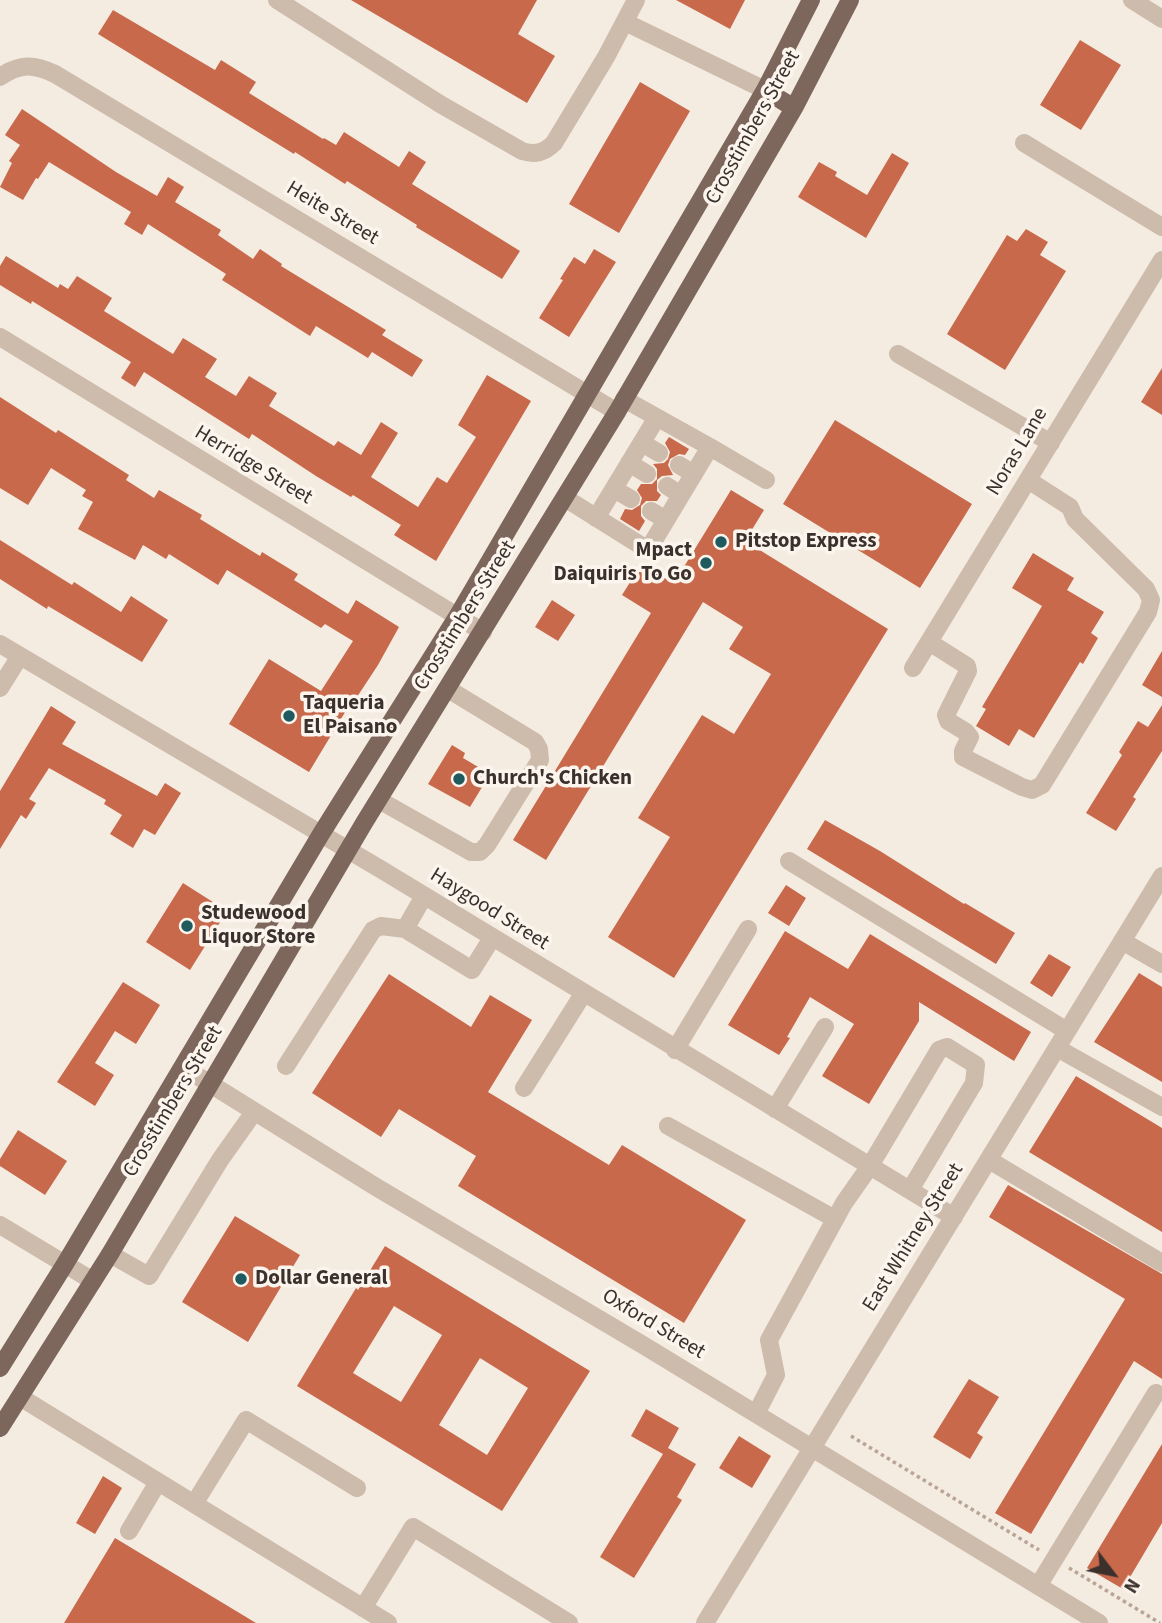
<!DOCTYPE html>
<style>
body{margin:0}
#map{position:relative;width:1162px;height:1623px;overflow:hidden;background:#f4ebe1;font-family:"Source Sans 3",sans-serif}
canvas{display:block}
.north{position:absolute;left:1078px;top:1539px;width:70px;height:70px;-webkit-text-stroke:5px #fbf5ee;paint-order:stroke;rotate:122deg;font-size:19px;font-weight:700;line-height:28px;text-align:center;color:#3b302b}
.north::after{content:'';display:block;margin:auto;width:24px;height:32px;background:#3b302b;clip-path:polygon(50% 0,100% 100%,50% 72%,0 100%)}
</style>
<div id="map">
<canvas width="1162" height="1623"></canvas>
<div class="north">N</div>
</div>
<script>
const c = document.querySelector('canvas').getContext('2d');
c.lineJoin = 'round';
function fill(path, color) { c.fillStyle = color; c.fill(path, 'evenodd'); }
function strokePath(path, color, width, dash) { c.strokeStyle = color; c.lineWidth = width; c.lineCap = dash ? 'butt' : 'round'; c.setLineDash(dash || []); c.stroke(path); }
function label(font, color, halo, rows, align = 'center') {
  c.font = font + ' "Source Sans 3",sans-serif'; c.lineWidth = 7; c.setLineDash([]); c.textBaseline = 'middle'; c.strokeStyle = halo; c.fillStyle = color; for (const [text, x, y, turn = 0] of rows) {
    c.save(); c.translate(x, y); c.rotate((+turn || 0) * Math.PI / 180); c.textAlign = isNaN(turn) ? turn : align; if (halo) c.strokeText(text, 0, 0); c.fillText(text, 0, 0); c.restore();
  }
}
fill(new Path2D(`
 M351 0H537L518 34 555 56 527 103Z
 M676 0H745L730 29Z
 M113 10 215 70 221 60 256 82 249 93 323 139 324 138 336 145 344 132 399 167 409 151 426 162 412 184 520 251 502 279 416 227 417 225 347 181 345 184 295 152 294 154 98 34Z
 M1080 40 1121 65 1081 130 1040 105Z
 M640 82 690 111 619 233 569 204Z
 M22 109 116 172 157 196 168 177 184 187 175 202 221 230 218 235 253 259 260 249 282 264 281 266 386 330 382 335 423 360 412 377 372 352 368 358 316 326 310 336 222 280 226 274 148 224 142 235 124 224 131 212 49 162 38 179 36 178 23 200 0 187 12 163 9 161 20 145 5 135Z
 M892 153 909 163 866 238 798 197 819 162 837 172 835 176 867 195Z
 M1026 229 1048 242 1040 255 1066 271 1005 370 947 334 1007 235 1017 241Z
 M594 249 616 262 569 337 539 318 563 280 560 279 574 257 585 264Z
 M6 256 58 288 60 284 68 289 77 276 112 298 104 311 173 354 183 338 217 359 205 377 236 396 249 376 277 393 269 406 334 446 338 441 361 455 381 422 398 433 371 477 418 507 437 477 447 483 476 437 458 425 487 375 531 401 436 561 394 535 401 525 353 495 351 497 316 476 252 434 249 439 144 372 135 387 121 378 131 362 32 301 31 304 0 285V266Z
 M1162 368V415L1141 402Z
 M0 397 56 433 58 430 129 475 126 480 154 498 159 490 202 515 200 519 260 556 262 552 298 574 294 580 348 614 356 600 399 627 378 665 355 700 353 699 309 772 229 724 269 659 321 691 353 641 325 624 321 628 227 570 218 585 169 554 166 559 143 545 135 560 78 529 93 502 82 496 86 490 51 468 28 505 0 488Z
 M835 420 972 504 920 588 783 504Z
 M669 437 689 449 685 455 679 454 670 459 668 465 673 475 662 476 657 480V491L661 495 657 501H646L641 506V516L645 521 639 531 620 519 625 509 632 510 640 505 642 498 637 490 641 484H652L657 479V469L653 464 664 463 668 459 670 452 665 443Z
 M731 490 764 510 745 541 888 629 674 978 608 937 670 837 638 818 702 715 734 734 771 674 729 649 743 627 703 602 546 860 513 840 651 613 622 595 641 565 674 583Z
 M0 540 72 585 74 582 121 612 131 596 168 620 142 662 48 606 47 609 0 579Z
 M1033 553 1074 578 1067 590 1104 612 1091 633 1098 638 1083 664 1080 662 1034 738 1019 729 1009 746 976 726 986 709 982 707 1042 606 1012 588Z
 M552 600 575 615 558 641 535 627Z
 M1162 651V697L1142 685Z
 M1162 705V751L1133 797 1136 799 1116 831 1086 813 1122 755 1119 752 1138 721 1148 727Z
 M51 706 76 722 62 744 157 796 165 783 181 793 155 835 144 829 133 848 110 834 122 815 104 804 106 800 49 768 29 799 36 803 26 819 21 815 0 849V791Z
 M452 745 465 753 463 758 490 774 470 807 428 784Z
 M825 820 880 851 964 904 965 903 1015 933 996 964 807 849Z
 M183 883 227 911 190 970 146 942Z
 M786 885 806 898 789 926 768 913Z
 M785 931 848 969 870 934 1031 1032 1014 1061 919 1002V1021L869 1104 822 1076 854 1024 810 997 787 1037 790 1038 779 1055 728 1025Z
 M1049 954 1071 967 1052 997 1030 983Z
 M1139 973 1162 987V1082L1094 1042Z
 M389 974 471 1027 490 995 532 1020 488 1092 609 1165 622 1145 746 1220 684 1323 458 1186 476 1156 399 1109 381 1137 312 1093Z
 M123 982 160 1005 136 1044 115 1031 95 1063 114 1075 95 1106 57 1082Z
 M1076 1076 1162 1128V1232L1029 1152Z
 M18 1130 67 1161 45 1195 0 1166V1159Z
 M1008 1185 1162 1274V1379L1134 1361 1031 1534 995 1513 1125 1299 989 1217Z
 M235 1216 300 1255 248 1342 182 1302Z
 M385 1246 590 1371 502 1511 297 1386 356 1288 358 1290ZM394 1306 442 1335 401 1402 353 1373ZM480 1358 528 1388 487 1455 439 1425Z
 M969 1379 999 1397 977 1433 983 1437 970 1459 933 1437Z
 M646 1409 679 1428 668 1448 696 1464 677 1497 682 1500 634 1578 600 1557 663 1454 631 1436Z
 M739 1436 771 1456 752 1488 719 1468Z
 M1162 1444V1523L1123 1589 1087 1568Z
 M103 1476 122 1488 95 1534 76 1523Z
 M115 1538 256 1623H64Z`), '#c8694b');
strokePath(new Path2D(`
 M851 1436 1039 1550
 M1069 1568 1160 1623`), '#b9a596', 3.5, [3.5, 3.5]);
strokePath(new Path2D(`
 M277 0 440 104 522 151C535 155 544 153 554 143L606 57 636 0
 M1132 0 1162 19
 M625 22 765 90
 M0 77C20 63 34 64 55 74L617 412
 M1024 143 1162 227
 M0 337 483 632
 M898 354 1051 443
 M642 443 659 453
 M710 447 766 480
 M629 463 647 474
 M679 465 694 474
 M667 486 681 495
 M614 489 631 499
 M565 498 648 550 710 447 624 399
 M651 511 666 520
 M596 518 656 419
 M929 642 967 666 968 671 946 715 948 721 966 732 970 737 963 751V757L1022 787 1032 790 1042 785 1148 612 1151 600 1146 589 1075 519 1070 507 1028 480
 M0 644 382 870 954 1217
 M913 668 1162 260
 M0 688 20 656
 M379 800 471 852H480L487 845 540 760 539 749 535 742 448 689
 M789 861 1067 1031
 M424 896 405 929 472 970 492 938
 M1122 941 1162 964
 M1057 1048 1162 1107
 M675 1050 748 929
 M286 1066 373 930 381 926 405 929
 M183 1067 376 1187 643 1345 1099 1623
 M524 1088 583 994
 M775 1109 825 1027
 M668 1126 835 1219
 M989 1160 1162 1263
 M0 1225 93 1281
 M110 1254 149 1276 220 1160 254 1112
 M20 1397 388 1623
 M756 1414 776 1375 769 1340 844 1203 870 1166 939 1050 947 1047 976 1065 974 1083 910 1190
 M194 1504 246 1420 357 1488
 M129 1531 158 1482
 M1038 1586 1156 1393
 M363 1608 413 1527 569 1623
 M705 1623 1162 876`), '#cdbbac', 18);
strokePath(new Path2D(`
 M765 90 794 108
 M0 1368 65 1264 321 834 457 617 765 90 811 0
 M0 1428 110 1254 364 823 617 412 794 108 850 0`), '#7d675c', 18);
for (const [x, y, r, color] of [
 [721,542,7,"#1f5a5e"],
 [706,563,7,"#1f5a5e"],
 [289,716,7,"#1f5a5e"],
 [459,779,7,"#1f5a5e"],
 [187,926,7,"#1f5a5e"],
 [241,1279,7,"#1f5a5e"]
]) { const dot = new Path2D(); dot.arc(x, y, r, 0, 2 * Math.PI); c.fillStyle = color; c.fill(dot); strokePath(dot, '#fbf5ee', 2.5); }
label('21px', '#3b302b', '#fbf5ee', [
 ["Crosstimbers Street",754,128,-61],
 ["Heite Street",332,214,31],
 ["Noras Lane",1018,452,-59],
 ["Herridge Street",253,466,31],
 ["Crosstimbers Street",466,616,-58],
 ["Haygood Street",489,910,32],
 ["Crosstimbers Street",174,1102,-59],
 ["East Whitney Street",914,1238,-58],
 ["Oxford Street",653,1325,31]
]);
label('bold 21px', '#3b302b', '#fbf5ee', [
 ["Pitstop Express",735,542],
 ["Mpact",692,551,"right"],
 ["Daiquiris To Go",692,575,"right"],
 ["Taqueria",303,704],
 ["El Paisano",303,728],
 ["Church's Chicken",473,779],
 ["Studewood",201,914],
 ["Liquor Store",201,938],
 ["Dollar General",255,1279]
], 'left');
</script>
